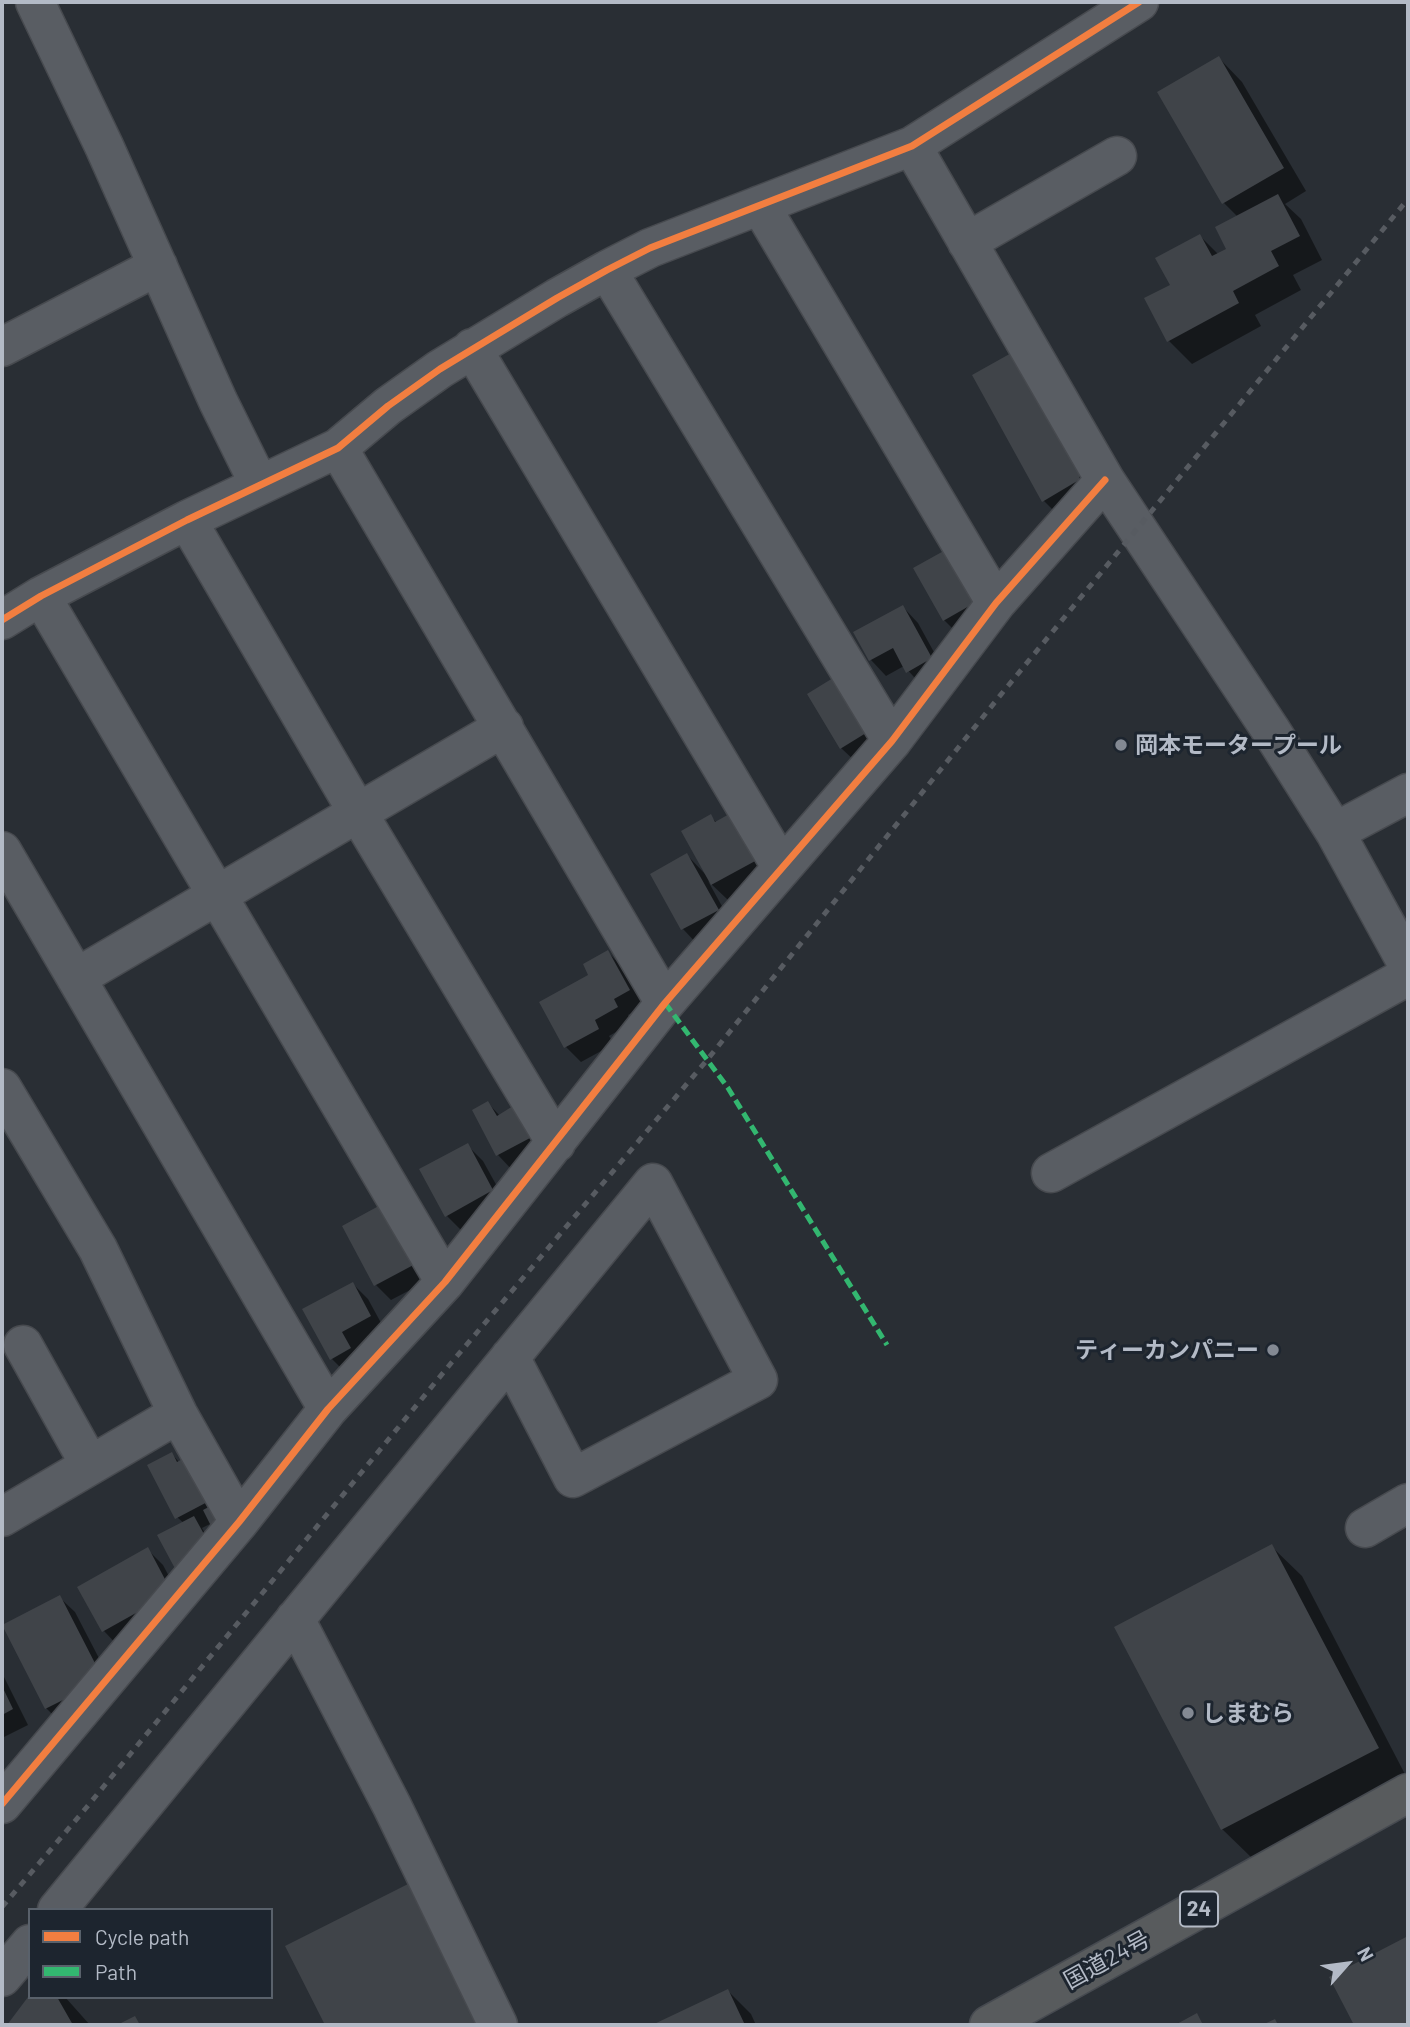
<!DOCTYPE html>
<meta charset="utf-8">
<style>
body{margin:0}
#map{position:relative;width:1410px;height:2027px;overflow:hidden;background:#292e34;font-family:Barlow,sans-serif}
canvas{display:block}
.frame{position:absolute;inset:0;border:4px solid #b3bac6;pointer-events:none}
.legend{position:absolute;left:28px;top:1908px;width:245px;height:91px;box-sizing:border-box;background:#1d252f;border:2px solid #59616b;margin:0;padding:9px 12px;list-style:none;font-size:21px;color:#b3bac6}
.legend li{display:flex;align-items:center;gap:14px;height:35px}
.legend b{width:35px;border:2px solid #59616b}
.north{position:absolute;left:1312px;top:1929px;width:70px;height:70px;-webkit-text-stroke:5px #1d252f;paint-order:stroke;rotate:62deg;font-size:19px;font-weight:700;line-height:28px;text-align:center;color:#b3bac6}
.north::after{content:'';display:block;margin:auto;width:24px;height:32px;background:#b3bac6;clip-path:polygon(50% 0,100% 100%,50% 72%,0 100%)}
</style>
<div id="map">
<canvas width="1410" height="2027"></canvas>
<div class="frame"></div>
<ul class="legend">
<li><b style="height:9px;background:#f27e40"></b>Cycle path</li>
<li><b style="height:9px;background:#33b770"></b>Path</li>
</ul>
<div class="north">N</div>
</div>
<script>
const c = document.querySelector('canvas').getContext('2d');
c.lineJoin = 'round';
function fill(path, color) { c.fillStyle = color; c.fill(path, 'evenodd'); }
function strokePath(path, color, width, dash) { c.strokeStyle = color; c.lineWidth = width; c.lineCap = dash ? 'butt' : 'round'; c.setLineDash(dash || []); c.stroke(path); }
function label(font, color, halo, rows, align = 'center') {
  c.font = font + ' Barlow,"Noto Sans JP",sans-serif'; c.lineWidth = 6; c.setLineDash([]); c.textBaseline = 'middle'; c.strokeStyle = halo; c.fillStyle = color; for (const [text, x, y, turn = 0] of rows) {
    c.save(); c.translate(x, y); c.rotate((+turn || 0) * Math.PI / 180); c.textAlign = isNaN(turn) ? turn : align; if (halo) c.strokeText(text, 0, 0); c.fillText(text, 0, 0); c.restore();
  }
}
fill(new Path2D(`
 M1219 58 1242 82 1306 191 1285 204 1301 219 1322 260 1293 275 1301 290 1255 315 1261 326 1192 364 1169 341 1172 285 1200 236 1219 255 1229 249 1238 217 1224 203Z
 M974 376 1105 481 1067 524 1044 501Z
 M916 569 993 617 960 636 944 620Z
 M903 607 918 623 946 674 923 687 904 666 886 676 871 660 856 633Z
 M833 680 880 749 857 763 841 748Z
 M711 817 771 876 728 900 708 881 733 926 698 945 683 929 652 874 687 855 706 875Z
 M608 952 623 968 644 1006 628 1015 632 1023 609 1036 614 1044 581 1062 566 1047 590 975Z
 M488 1103 500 1116 513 1108 545 1154 513 1171 498 1155 474 1111Z
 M467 1145 483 1161 508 1206 462 1231 447 1216Z
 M386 1205 433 1278 391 1300 376 1285Z
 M353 1284 368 1299 386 1332 357 1348 365 1364 347 1374 332 1359Z
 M172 1454 233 1524 212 1523 202 1528 216 1553 177 1517Z
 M1271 1546 1302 1576 1407 1778 1253 1859 1222 1829Z
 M147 1549 163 1565 182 1601 119 1647 104 1631 79 1587Z
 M59 1597 75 1612 115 1689 62 1724 46 1708Z
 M2 1673 28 1725 2 1738Z
 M1408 1938V2025H1356L1332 1978Z
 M287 1947 500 2025H327Z
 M728 1991 751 2014 756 2025H656Z
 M30 1997H65L90 2025H9Z`), '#0007');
fill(new Path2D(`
 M1219 56 1284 168 1222 204 1157 92Z
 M1278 194 1300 236 1271 251 1279 266 1233 291 1239 303 1167 342 1144 298 1170 285 1155 258 1200 234 1212 256 1226 249 1215 227Z
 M1022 347 1083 456 1079 480 1042 502 972 375Z
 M949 548 978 601 943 621 913 568Z
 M903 605 932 658 906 673 893 648 869 661 853 632Z
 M833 678 866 733 840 749 807 694Z
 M740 808 757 860 711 885 681 831 711 814 715 822Z
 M687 853 719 910 681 930 650 874Z
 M608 950 630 990 614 999 618 1007 595 1020 599 1029 564 1048 539 1002 588 975 583 964Z
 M488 1101 497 1116 513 1106 530 1138 496 1156 472 1110Z
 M468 1143 493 1190 445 1217 419 1169Z
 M386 1202 419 1262 374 1286 342 1226Z
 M353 1282 371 1316 342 1332 351 1348 330 1360 302 1309Z
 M172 1452 177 1462 190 1455 213 1499 175 1519 147 1465Z
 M220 1501 213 1530 203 1510Z
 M194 1516 210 1545 179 1576 157 1535Z
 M1272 1544 1379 1748 1221 1830 1114 1627Z
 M148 1547 168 1585 161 1599 102 1632 77 1587Z
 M60 1595 100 1673 85 1689 45 1709 2 1625Z
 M2 1686 13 1709 2 1715Z
 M414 1881 487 2025H325L285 1946Z
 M1408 1936V2025H1354L1329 1977Z
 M728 1989 745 2025H652Z
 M28 1997H57L73 2025H7Z
 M1197 2013 1203 2025H1175Z
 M135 2016 140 2025H117Z
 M1275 2019 1278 2025H1262Z`), '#404449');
const street = new Path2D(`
 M35 2 104 146 218 401 259 484
 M912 146 1105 480 1270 729 1335 832 1408 965
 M760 205 996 603
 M967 242 1117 156
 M607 270 892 741
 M2 347 158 266
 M472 348 782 868
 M338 448 665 1003
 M187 520 358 813 556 1143
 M41 596 445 1282
 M2 620 41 596 187 520 338 448 388 406 440 369 557 298 607 270 650 248 912 146 1139 2
 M1335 832 1408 793
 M2 851 328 1409
 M76 978 504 727
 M2 1088 98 1249 178 1414 239 1522
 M1051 1173 1408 976
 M23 1345 90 1465
 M2 1517 178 1414
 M1365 1528 1408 1503
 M295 1619 392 1806 498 2025
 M2 1804 239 1522 328 1409 445 1282 665 1003 892 741 996 603 1105 480
 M57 1910 653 1183 758 1380 573 1478 510 1357
 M2 1977 30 1944`);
const highway = new Path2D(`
 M989 2025 1408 1793`);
strokePath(street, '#474a4f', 41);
strokePath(highway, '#464a50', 41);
strokePath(street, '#595d63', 38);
strokePath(highway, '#585b5d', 38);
strokePath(new Path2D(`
 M2 1907 86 1808 452 1362 707 1060 1003 692 1408 199`), '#575b61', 5, [7, 7]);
strokePath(new Path2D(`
 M665 1003 728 1088 887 1345`), '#33b770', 5, [10, 5]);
strokePath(new Path2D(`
 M2 620 41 596 187 520 338 448 388 406 440 369 557 298 607 270 650 248 912 146 1139 2
 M2 1804 239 1522 328 1409 445 1282 665 1003 892 741 996 603 1105 480`), '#f27e40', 7);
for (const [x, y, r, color] of [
 [1121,745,7,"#838993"],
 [1273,1350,7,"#838993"],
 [1188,1713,7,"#838993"]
]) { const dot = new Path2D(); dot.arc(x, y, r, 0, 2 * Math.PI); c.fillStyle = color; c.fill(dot); strokePath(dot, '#1d252f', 2.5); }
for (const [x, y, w] of [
 [1199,1909,38]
]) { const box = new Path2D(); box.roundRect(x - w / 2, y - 17.5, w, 35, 5); c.fillStyle = '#1d252f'; c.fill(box); strokePath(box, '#b3bac6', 2); }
label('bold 21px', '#b3bac6', null, [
 ["24",1199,1909]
]);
label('bold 23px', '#b3bac6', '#1d252f', [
 ["岡本モータープール",1135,745],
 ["ティーカンパニー",1259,1350,"right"],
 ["しまむら",1202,1713]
], 'left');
label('23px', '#b3bac6', '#1d252f', [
 ["国道24号",1107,1960,-29]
]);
</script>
